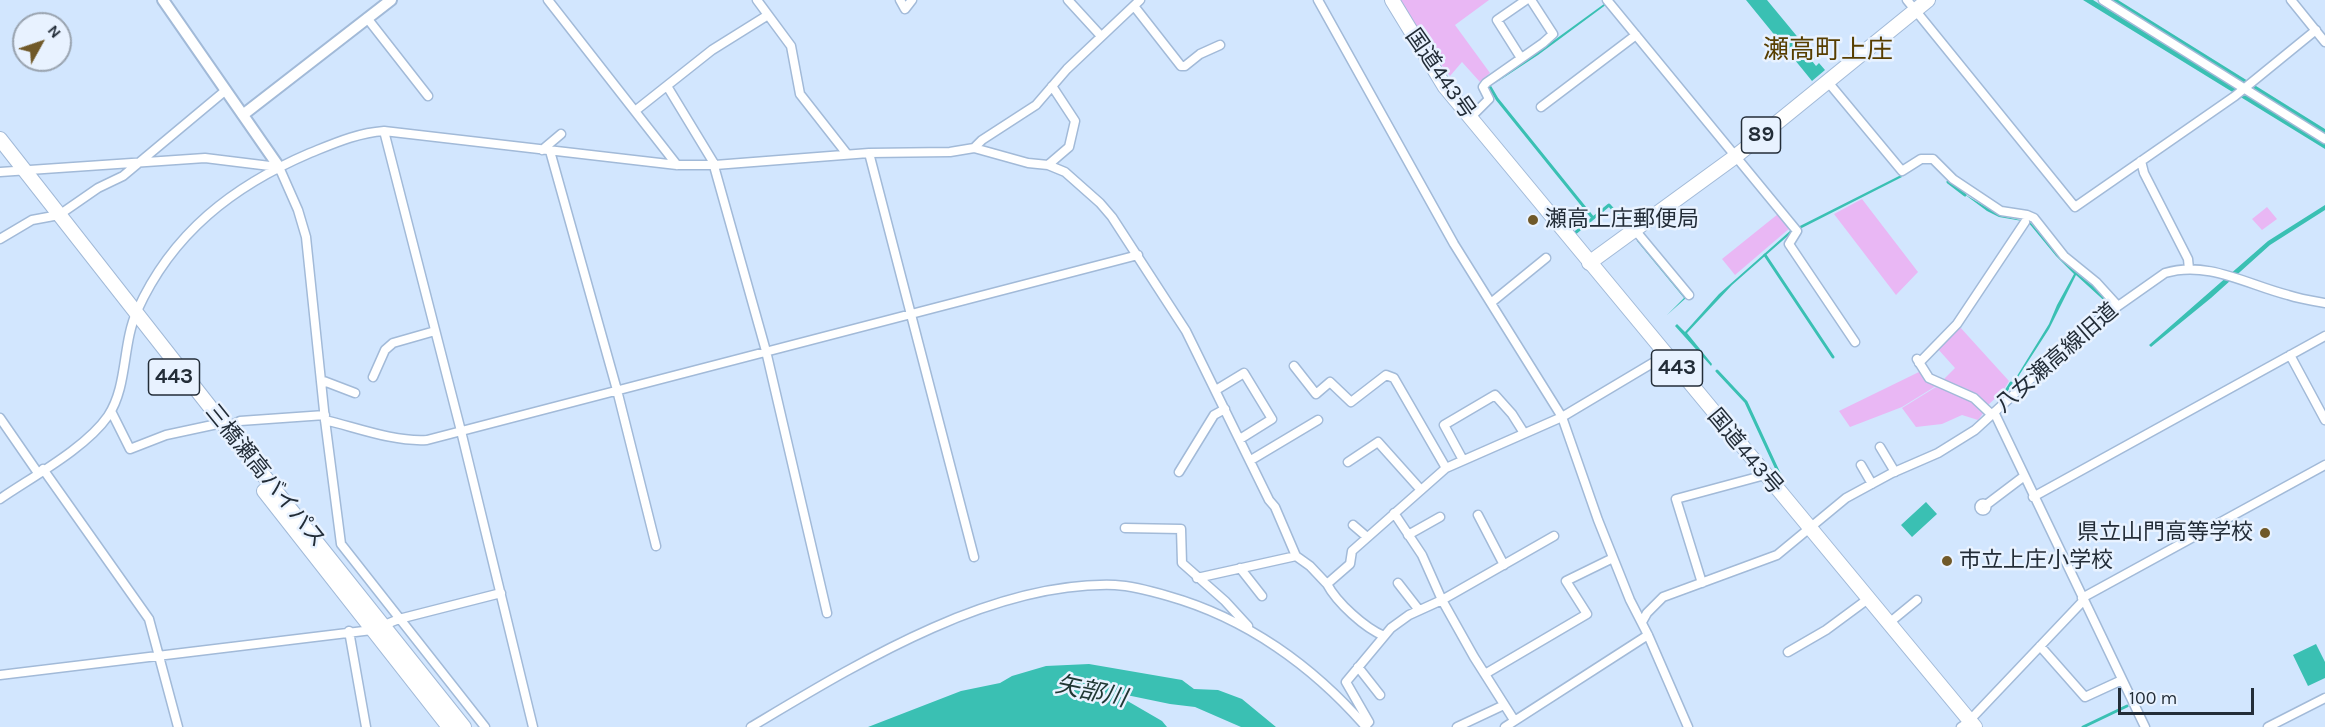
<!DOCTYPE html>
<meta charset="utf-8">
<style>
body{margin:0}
#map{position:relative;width:2325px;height:727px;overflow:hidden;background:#d2e6fe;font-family:Karla,sans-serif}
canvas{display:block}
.north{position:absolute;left:12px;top:12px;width:60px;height:60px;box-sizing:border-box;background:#e8f2ff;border:2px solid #99a3af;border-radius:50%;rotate:50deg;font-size:16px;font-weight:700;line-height:24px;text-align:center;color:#232d38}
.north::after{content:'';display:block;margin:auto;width:21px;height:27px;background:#705929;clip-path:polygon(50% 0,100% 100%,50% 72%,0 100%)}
.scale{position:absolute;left:2118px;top:688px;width:136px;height:27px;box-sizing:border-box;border:3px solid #232d38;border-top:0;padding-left:8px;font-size:18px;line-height:21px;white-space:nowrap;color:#232d38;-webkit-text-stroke:4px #e8f2ff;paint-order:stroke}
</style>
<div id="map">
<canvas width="2325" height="727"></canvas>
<div class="north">N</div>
<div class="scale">100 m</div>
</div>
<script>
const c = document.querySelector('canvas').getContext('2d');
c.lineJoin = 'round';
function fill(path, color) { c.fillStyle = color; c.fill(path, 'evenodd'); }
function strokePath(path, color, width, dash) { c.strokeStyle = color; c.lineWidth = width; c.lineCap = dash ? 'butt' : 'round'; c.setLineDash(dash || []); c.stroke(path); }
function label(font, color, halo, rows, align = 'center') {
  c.font = font + ' Karla,"Noto Sans JP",sans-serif'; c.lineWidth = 5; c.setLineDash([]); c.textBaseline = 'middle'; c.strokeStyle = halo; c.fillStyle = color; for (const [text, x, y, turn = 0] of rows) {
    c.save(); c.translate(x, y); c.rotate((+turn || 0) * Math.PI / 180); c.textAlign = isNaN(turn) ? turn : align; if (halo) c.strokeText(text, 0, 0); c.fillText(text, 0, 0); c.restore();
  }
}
fill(new Path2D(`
 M1400 0H1489L1455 25 1490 73 1480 82 1462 62 1450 76 1428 48Z
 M1862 199 1918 272 1896 295 1834 214Z
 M2267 207 2277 219 2262 230 2252 219Z
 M1778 214 1790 228 1735 275 1722 259Z
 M1959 326 2009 381 2003 391 1988 405 1967 389 1943 380 1955 368 1937 348Z
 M1921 371 1936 386 1902 407 1850 427 1839 411Z
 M1936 387 1967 397 1984 412 1978 420 1962 415 1942 424 1916 427 1902 408Z`), '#e9b7f4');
fill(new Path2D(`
 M1602 0 1607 4 1538 55 1494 84 1604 4Z
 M1746 0H1767L1815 58 1812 61 1816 66 1819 63 1825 70 1812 81Z
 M2083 0H2093L2325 144V149Z
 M2108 0H2118L2325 129V135Z
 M1901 175 1902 177 1790 234 1732 285 1687 333 1712 364 1711 366 1675 326 1677 324 1685 332 1719 294 1790 231Z
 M1964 194 2001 216 2030 222 2067 265 2094 287 2111 305 2110 306 2076 275 2049 329 2018 377 2017 376 2049 324 2057 305 2074 274 2056 256 2028 222 1999 217 1987 211Z
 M2325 205V210L2270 245 2211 298 2151 347 2149 345 2268 241Z
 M1639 240 1686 298 1667 315 1684 298 1637 241Z
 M1926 502 1937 514 1912 537 1901 525Z
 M2316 644 2325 662V678L2308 686 2293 655Z
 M1089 664 1182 680 1194 689 1218 690 1242 699 1276 727H1241L1195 707 1170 704 1112 692 1162 721 1167 727H868L961 691 1000 683 1012 676 1046 666Z`), '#3ac0b3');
strokePath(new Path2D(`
 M1490 87 1497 99 1593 218
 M1948 182 1965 195
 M1575 233 1609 205 1625 223
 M1765 255 1833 357
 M1717 371 1746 402 1782 480
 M2006 391 2011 383
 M2083 727 2127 706`), '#3ac0b3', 3);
const minor = new Path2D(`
 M548 0 677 165
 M757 0 791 46 800 94 847 154
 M900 0 905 9 912 0
 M1068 0 1101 36
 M1318 0 1454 244 1562 417 1598 520 1630 600 1648 635 1688 727
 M1607 0 1797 231 1789 244 1855 342
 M1907 0 2075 207 2235 96 2316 30
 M2103 0 2325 139
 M2291 0 2325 42
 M1134 6 1181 66H1185L1200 54 1220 45
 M367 18 428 96
 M1521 58 1497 20 1526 0
 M1828 82 1902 171 1921 159H1933L1953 179 2001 211 2027 215 2034 218 2064 256 2096 282 2117 305
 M667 86 715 165
 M1541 107 1636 35
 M635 111 712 50 768 15
 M1474 114 1489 99 1483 87 1486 83 1543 43 1553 34 1531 0
 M384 131 461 431 533 727
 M974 148 982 140 1036 105 1067 69 1140 0
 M542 150 561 134
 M550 151 617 390 656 546
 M869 153 974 557
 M2141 161 2144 173 2188 259 2189 269
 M1048 165 1069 147 1075 121 1052 86
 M714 166 766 351 827 613
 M279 167 298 210 306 237 325 420 341 544 485 727
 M0 172 205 158 278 167
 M1635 230 1689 295
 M0 239 32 220 59 215 98 188 123 176 226 90
 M1492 302 1546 258
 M2290 355 2325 420
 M1917 359 1929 378 1974 398 1991 414
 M1919 363 1957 324 2025 222
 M1294 366 1316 394 1330 382 1351 402 1386 375 1394 378 1446 468
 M373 377 385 350 393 343 435 331
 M321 380 355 393
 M1216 390 1244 373 1272 419 1240 439
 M111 411 130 449 166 435 222 423
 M1994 412 2145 727
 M0 418 38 473
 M325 420C358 428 394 442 427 440L1138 255
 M226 428 240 421 325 415
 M1880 447 1895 472
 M1251 460 1318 420
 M1463 460 1444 425 1495 395 1512 414 1524 433
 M1348 462 1378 442 1421 490
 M1861 465 1872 484
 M43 469 149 619 178 727
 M1179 472 1214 415 1225 409
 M2033 497 2325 336
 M0 499C32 477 86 448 108 416 128 386 122 344 137 311 172 233 233 186 310 153 335 143 357 133 384 131L677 165H715L869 153 950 152 974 148 1028 163 1048 165 1065 172 1100 203 1112 217 1186 331 1269 500 1275 507 1296 556 1310 566 1327 584 1350 564 1352 551 1446 468 1562 417 1666 355
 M1979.5 507a3.5 3.5 0 1 1 7 0a3.5 3.5 0 1 1-7 0Z
 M1986 505 2023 477
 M1394 513 1422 555 1442 600 1474 657 1514 720
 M1478 515 1504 565
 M1353 525 1367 537
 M1125 528 1181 529 1182 563 1225 601 1248 626
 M1408 535 1440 517
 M1240 568 1262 596
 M1197 578 1296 556
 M1398 583 1419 610
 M1702 583 1676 499 1765 475
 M1327 584C1337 603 1365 628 1384 636
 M2082 598 2325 465
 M1642 622 1647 613 1663 597 1777 555 1846 498 1892 473 1938 453 1975 430 2084 330 2165 273C2207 260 2248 285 2288 295 2300 299 2313 301 2325 303
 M1889 623 1917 600
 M349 631 366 727
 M2040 646 2085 697 2122 680
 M1788 652 1826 630 1868 599
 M1358 667 1380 695
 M1485 674 1587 614 1566 581 1613 558
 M0 675 372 630 399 619 501 593
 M1970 720 2083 601
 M1365 726 1369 722 1346 682 1391 628 1409 615 1442 600 1554 536
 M751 727C855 665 990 581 1115 585 1133 586 1151 591 1168 596 1246 618 1313 666 1366 727
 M1457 727 1504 705
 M1505 727 1648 635
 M1961 727 1964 725
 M2268 727 2325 698`);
const tertiary = new Path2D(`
 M163 0 279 167
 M244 114 391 0`);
const primary = new Path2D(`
 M1589 263 1736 156 1928 0`);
const trunk = new Path2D(`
 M1392 0 1445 87 1975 727
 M0 139 279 495 464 727
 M264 491 449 727`);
strokePath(minor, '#a2bad8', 11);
strokePath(tertiary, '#a2bad8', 14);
strokePath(primary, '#a2bad8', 16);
strokePath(trunk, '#a2bad8', 16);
strokePath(minor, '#fff', 8);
strokePath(tertiary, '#fff', 10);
strokePath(primary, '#fff', 14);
strokePath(trunk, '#fff', 14);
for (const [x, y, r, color] of [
 [1533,220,6,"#705929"],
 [2265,533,6,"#705929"],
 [1947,561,6,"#705929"]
]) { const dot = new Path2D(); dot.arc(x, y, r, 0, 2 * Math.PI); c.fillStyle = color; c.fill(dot); strokePath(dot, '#e8f2ff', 2); }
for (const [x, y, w] of [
 [1761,135,39],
 [1677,368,51],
 [174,377,51]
]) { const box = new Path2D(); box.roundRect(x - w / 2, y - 18, w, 36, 4.5); c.fillStyle = '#e8f2ff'; c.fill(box); strokePath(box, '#232d38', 1.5); }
label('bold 21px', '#232d38', null, [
 ["89",1761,135],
 ["443",1677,368],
 ["443",174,377]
]);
label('22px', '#232d38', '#e8f2ff', [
 ["国道443号",1440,74,55],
 ["八女瀬高線旧道",2057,358,-41],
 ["国道443号",1745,452,50],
 ["三橋瀬高バイパス",265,476,51]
]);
label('22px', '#232d38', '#e8f2ff', [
 ["瀬高上庄郵便局",1545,220],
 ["県立山門高等学校",2253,533,"right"],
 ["市立上庄小学校",1959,561]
], 'left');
label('italic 24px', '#203734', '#e8f2ff', [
 ["矢部川",1091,692,12]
]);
label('26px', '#573e00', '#e8f2ff', [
 ["瀬高町上庄",1828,51]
]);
</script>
